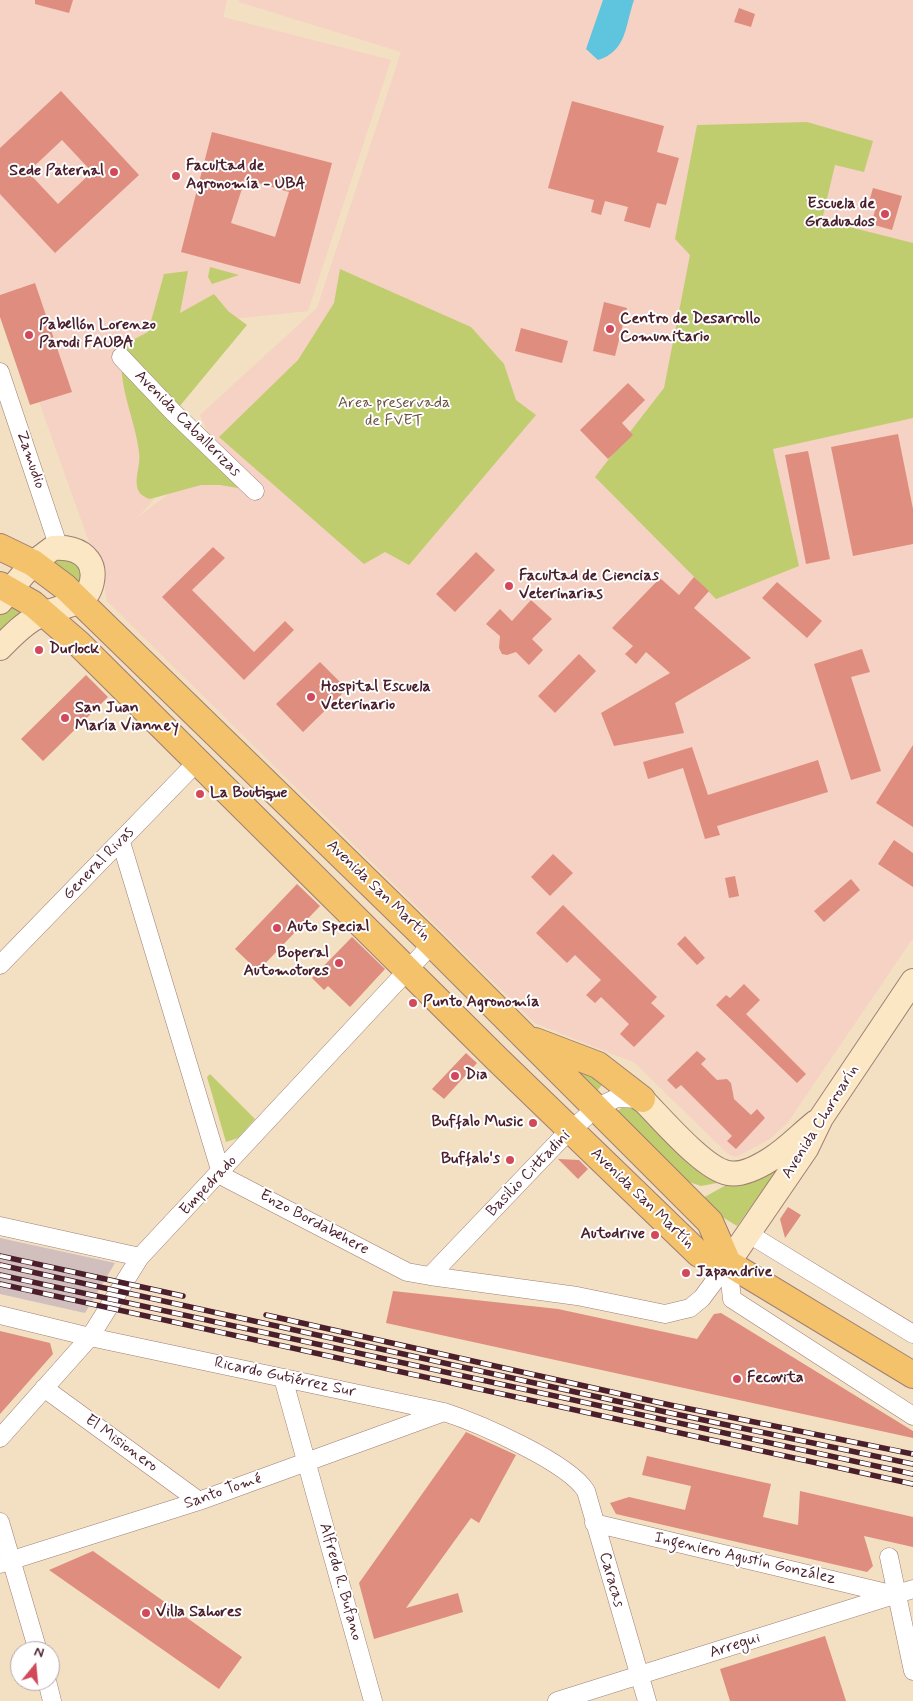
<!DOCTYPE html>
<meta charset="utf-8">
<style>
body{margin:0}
#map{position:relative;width:913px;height:1701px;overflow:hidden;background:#f3dfc2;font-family:Mynerve,sans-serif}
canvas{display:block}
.north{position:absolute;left:10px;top:1641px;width:50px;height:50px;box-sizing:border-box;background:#fff;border:1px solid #b7a5aa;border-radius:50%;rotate:17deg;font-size:14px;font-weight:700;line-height:20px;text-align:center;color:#4a1f2b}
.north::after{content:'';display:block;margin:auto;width:18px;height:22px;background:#d1495b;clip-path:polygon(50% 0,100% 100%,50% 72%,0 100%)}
</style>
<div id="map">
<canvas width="913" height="1701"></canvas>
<div class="north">N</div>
</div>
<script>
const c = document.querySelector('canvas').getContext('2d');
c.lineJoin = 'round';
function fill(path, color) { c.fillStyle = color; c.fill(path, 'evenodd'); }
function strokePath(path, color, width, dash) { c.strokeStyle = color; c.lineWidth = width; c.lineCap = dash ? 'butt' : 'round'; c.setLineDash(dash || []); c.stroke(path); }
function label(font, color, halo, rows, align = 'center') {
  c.font = font + ' Mynerve,sans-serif'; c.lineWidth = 4; c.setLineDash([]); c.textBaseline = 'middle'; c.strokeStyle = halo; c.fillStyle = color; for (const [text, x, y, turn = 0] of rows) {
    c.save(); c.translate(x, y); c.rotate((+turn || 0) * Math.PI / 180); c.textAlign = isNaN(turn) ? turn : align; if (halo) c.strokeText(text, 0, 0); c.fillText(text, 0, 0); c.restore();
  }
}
fill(new Path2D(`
 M0 0H227L223 17 391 60 308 311 156 327 169 482 137 518 218 456 200 415 317 308 401 52 239 2V0H913V938L788 1122 770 1139 736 1157 728 1154 635 1063 535 1023 107 601 101 558 90 545 0 292Z`), '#f5d2c3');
fill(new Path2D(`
 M0 1238 115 1263 85 1313 0 1294Z`), '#d1bfbd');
fill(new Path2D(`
 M807 122 873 141 864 172 835 165 822 220 913 243V418L773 449 799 566 716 599 595 477 664 388 690 255 675 239 697 125Z
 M210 267 239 275 212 284 208 277Z
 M340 269 471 327 504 364 516 400 536 415 409 565 385 552 364 564 219 437 298 360 334 303Z
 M188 271 180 313 214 294 228 311 247 325 174 413 255 491 220 485H201L150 499C143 497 138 493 137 486 135 475 141 464 139 452 134 413 116 385 123 345L148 332 164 274Z
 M59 555 82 566 80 587 48 560Z
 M11 602 26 613 0 637V612Z
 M559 1057 603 1080 602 1085 595 1093Z
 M210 1074 255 1119 238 1138 226 1142 207 1077Z
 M624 1106 642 1111 710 1179 719 1181 717 1183 701 1186 686 1181 615 1113Z
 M774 1168 778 1169 737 1226 716 1213 701 1199 728 1184C747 1188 760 1178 774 1168Z`), '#c0cd6f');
fill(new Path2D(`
 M603 0H634C625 26 627 51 598 60L586 49Z`), '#5fc4dd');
fill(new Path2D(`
 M35 0H73L69 13 35 4Z
 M739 8 755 14 751 27 734 22Z
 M61 91 139 175 55 253 0 194V148ZM62 140 92 172 58 204 28 172Z
 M572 101 664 126 657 152 679 158 666 205 657 203 650 228 624 221 628 207 605 201 601 215 591 212 594 200 548 188Z
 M212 132 332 163 300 284 181 252ZM245 179 289 192 275 237 231 223Z
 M873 188 902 196 892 230 871 224 877 204 869 202Z
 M35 283 72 392 30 405 0 317V295Z
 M604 302 627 308 615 356 593 351Z
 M521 328 568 341 562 363 515 351Z
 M628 383 645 400 622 423 633 435 608 459 580 430Z
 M898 434 913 509V544L853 556 831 447Z
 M808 451 830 559 806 564 785 455Z
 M213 547 225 558 192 590 254 652 285 621 294 630 244 680 162 597Z
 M476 552 495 570 455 612 436 594Z
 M694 577 709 591 694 608 751 658 675 703 684 733 614 746 601 713 670 673 646 652 636 664 625 654 633 646 612 628 660 578 679 595Z
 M777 582 822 621 807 638 762 598Z
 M531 600 552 619 532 639 543 650 529 665 516 652 507 655 502 654 499 648 500 636 486 624 500 609 512 621Z
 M862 649 870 672 851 677 881 771 851 780 814 664Z
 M579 654 596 671 555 713 538 696Z
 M320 662 347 689 303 732 276 704Z
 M86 675 108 697 43 761 21 739Z
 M913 745V827L876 803Z
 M692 747 708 795 818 760 828 792 717 826 720 835 705 839 683 768 648 779 643 762Z
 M894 840 913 853V887L878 864Z
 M553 854 573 873 550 896 531 877Z
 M735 876 739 896 729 898 725 878Z
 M851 879 860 890 824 922 814 911Z
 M297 884 320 906 258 971 235 949Z
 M563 905 657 997 651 1003 665 1016 634 1047 620 1034 629 1024 601 997 595 1003 586 995 601 980 575 955 567 963 536 933Z
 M685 936 705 958 697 965 677 944Z
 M352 937 385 969 350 1007 328 986 324 990 312 978Z
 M744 984 760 1000 746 1014 806 1074 797 1083 716 1005 726 995 730 998Z
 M697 1051 706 1059 701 1064 717 1080 727 1079 731 1083 734 1099 751 1115 757 1109 765 1118 736 1149 727 1141 732 1136 681 1085 676 1089 667 1080Z
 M466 1053 477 1063 444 1099 432 1089Z
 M558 1159 579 1160 588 1169 578 1179Z
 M788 1207 801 1215 785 1238 780 1219Z
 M393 1291 558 1309 697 1339 714 1314 721 1313 913 1431V1438L386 1323Z
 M0 1331 50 1343 53 1354 0 1414Z
 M466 1432 516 1455 479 1523 471 1518 406 1608 458 1593 463 1612 374 1639 359 1583Z
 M647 1456 771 1484 763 1517 798 1525 800 1491 913 1517V1547L864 1536 873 1566 867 1572 616 1514 610 1503 629 1497 685 1510 691 1486 642 1475Z
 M93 1551 242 1657 219 1689 49 1570Z
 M825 1636 846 1701H730L720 1669Z`), '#df8d7e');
const street = new Path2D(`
 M121 357 174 413 255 491
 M0 372 59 548
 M121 842 221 1173 226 1178 407 1272 430 1276 577 1296 665 1314 690 1308 702 1298 728 1263
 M0 965 197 762
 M0 1226 140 1257
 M749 1234 913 1334
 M728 1263 732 1299 913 1416
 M430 1276 559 1141 597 1107 617 1098 642 1099
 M0 1315 90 1337 444 1412C478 1423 568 1462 586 1491L647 1701
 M283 1378 373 1701
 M44 1388 199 1501
 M0 1438 90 1337 140 1257 432 944
 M0 1522 38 1651
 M594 1523 895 1595
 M889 1557 913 1671
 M0 1564 199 1501 444 1412
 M47 1681 52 1701
 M557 1701 913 1589`);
const secondary = new Path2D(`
 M0 602 33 563 53 548C65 547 80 549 88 560 97 572 92 594 79 601 66 608 50 609 35 618 22 625 11 637 0 648
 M642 1099C661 1118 704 1169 728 1173 742 1176 760 1166 771 1159 787 1149 801 1134 816 1122
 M728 1263 806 1149 821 1118 913 981`);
const primary = new Path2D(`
 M0 547 33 563 65 587 432 944 710 1222 728 1263
 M0 585 33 604 78 643 496 1058 699 1254 728 1263 913 1375
 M535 1041 598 1065 642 1099`);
strokePath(street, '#9e7f76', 19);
strokePath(secondary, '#9e7f76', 26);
strokePath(primary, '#9e7f76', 28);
strokePath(street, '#fff', 18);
strokePath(secondary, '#fbe7c3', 24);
strokePath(primary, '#f4c26a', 26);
const rail = new Path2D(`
 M0 1256 183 1296
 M0 1265 675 1414 913 1464
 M0 1275 913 1474
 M0 1284 913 1484
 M266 1315 670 1405 913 1454`);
strokePath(rail, '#4a1f2b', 5.5);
strokePath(rail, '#fff', 4, [11]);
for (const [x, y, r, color] of [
 [114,172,5,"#d1495b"],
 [176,176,5,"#d1495b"],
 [885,214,5,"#d1495b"],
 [610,329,5,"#d1495b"],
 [29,335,5,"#d1495b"],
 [509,586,5,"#d1495b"],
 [39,650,5,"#d1495b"],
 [311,697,5,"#d1495b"],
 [65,718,5,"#d1495b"],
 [200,794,5,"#d1495b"],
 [277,928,5,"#d1495b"],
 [339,963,5,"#d1495b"],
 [413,1003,5,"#d1495b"],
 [455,1076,5,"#d1495b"],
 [533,1123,5,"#d1495b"],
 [510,1160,5,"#d1495b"],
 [655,1235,5,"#d1495b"],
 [686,1273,5,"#d1495b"],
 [737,1379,5,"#d1495b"],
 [146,1613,5,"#d1495b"]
]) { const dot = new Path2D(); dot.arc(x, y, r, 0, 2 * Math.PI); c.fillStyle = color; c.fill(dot); strokePath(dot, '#fff', 2); }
label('bold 16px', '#4a1f2b', '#fff', [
 ["Facultad de",186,167],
 ["Agronomía - UBA",186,185],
 ["Sede Paternal",104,172,"right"],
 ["Escuela de",875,205,"right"],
 ["Graduados",875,223,"right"],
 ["Centro de Desarrollo",620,320],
 ["Comunitario",620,338],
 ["Pabellón Lorenzo",39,326],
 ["Parodi FAUBA",39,344],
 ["Facultad de Ciencias",519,577],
 ["Veterinarias",519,595],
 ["Durlock",49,650],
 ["Hospital Escuela",321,688],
 ["Veterinario",321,706],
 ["San Juan",75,709],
 ["María Vianney",75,727],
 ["La Boutique",210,794],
 ["Auto Special",287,928],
 ["Boperal",329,954,"right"],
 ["Automotores",329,972,"right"],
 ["Punto Agronomía",423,1003],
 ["Dia",465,1076],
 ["Buffalo Music",523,1123,"right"],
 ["Buffalo's",500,1160,"right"],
 ["Autodrive",645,1235,"right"],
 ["Japandrive",696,1273],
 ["Fecovita",747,1379],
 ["Villa Sahores",156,1613]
], 'left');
label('16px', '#6d533f', '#fff', [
 ["Area preservada",394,404],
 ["de FVET",394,422]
]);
label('16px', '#4a1f2b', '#fff', [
 ["Avenida Caballerizas",187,424,45],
 ["Zamudio",30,460,71],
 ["General Rivas",99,864,-46],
 ["Avenida San Martín",378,891,44],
 ["Avenida Chorroarín",821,1122,-58],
 ["Basilio Cittadini",529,1174,-46],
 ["Empedrado",209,1186,-47],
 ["Avenida San Martín",642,1199,44],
 ["Enzo Bordabehere",314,1223,28],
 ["Ricardo Gutiérrez Sur",285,1378,12],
 ["El Misionero",121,1444,36],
 ["Santo Tomé",223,1492,-19],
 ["Ingeniero Agustín González",745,1559,13],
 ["Caracas",611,1580,74],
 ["Alfredo R. Bufano",340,1582,74],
 ["Arregui",735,1646,-18]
]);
</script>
